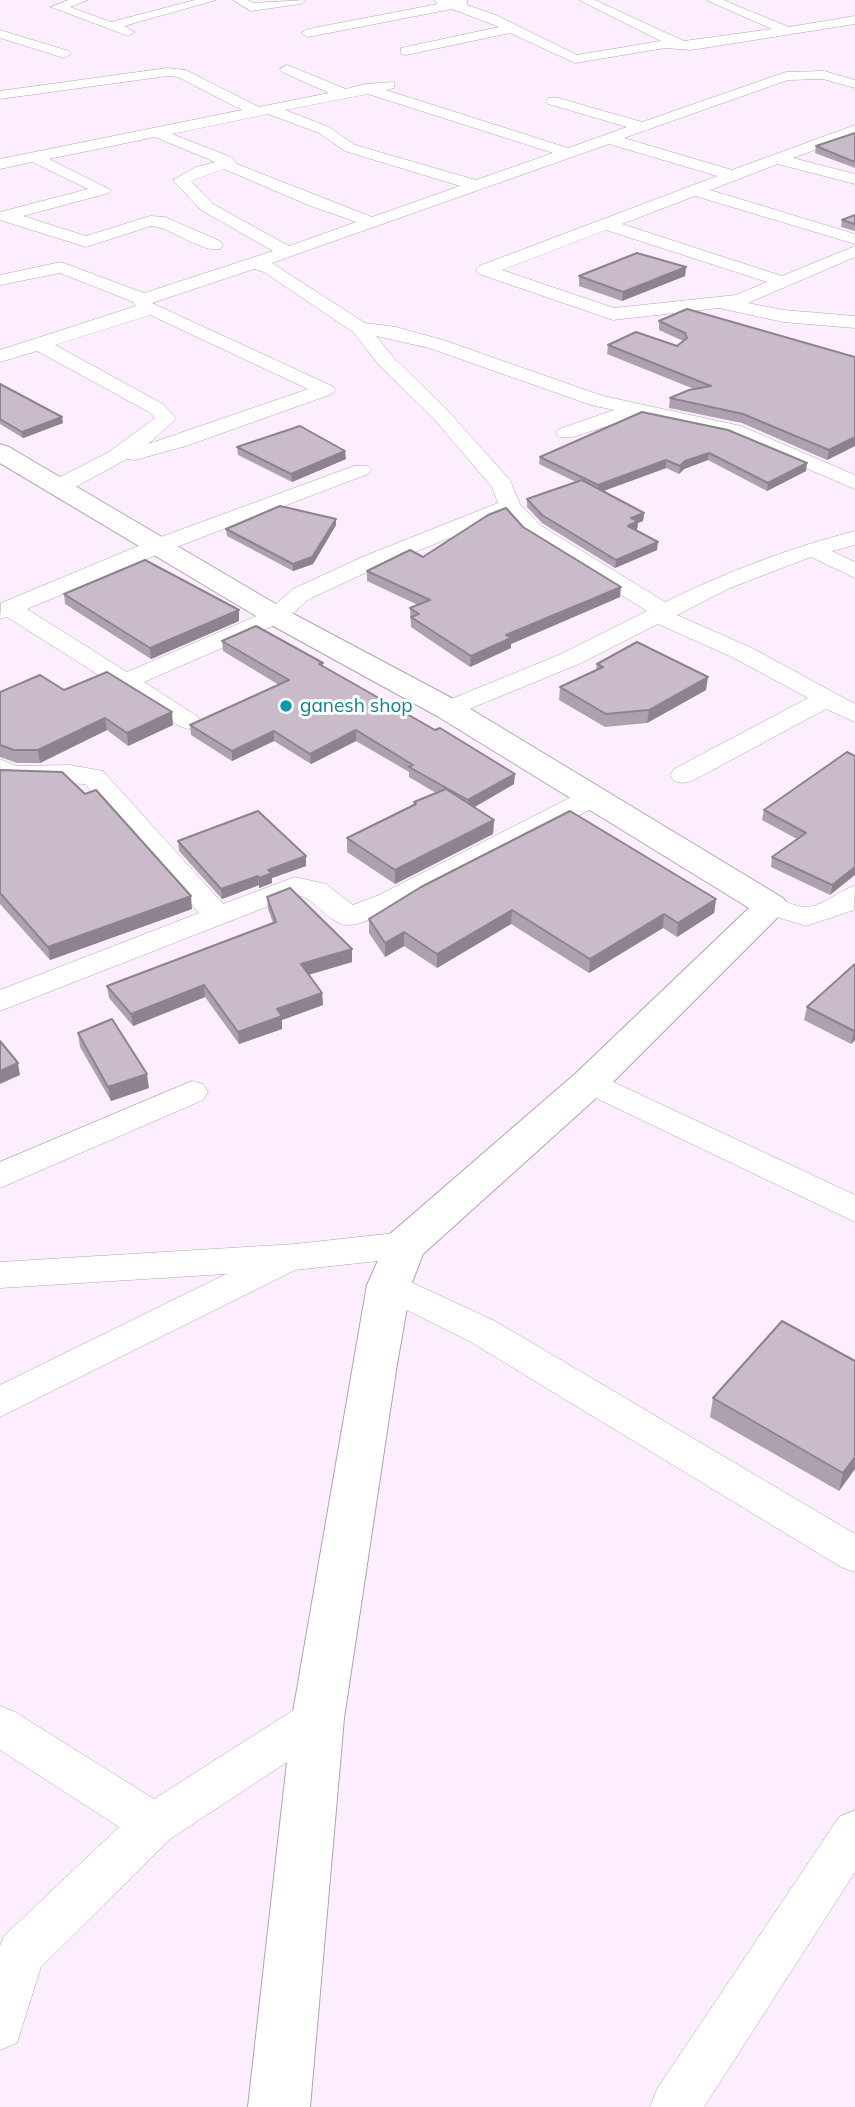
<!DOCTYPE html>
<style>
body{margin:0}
canvas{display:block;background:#fdeeff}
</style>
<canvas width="855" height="2107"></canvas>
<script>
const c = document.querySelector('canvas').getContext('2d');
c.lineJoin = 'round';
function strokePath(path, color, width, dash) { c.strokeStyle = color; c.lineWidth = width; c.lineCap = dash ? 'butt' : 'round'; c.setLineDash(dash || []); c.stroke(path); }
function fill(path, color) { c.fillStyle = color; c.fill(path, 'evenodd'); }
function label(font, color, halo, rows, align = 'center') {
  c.font = font + ' Mulish,sans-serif'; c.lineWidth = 6; c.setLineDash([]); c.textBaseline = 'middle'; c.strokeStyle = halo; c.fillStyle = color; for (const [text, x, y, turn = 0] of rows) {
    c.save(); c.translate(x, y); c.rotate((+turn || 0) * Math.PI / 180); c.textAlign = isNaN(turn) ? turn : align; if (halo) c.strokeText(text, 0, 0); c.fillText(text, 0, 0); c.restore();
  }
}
const minor = new Path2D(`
 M68 0H88L70 7 111 22 195 0H216L124 26 135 32 128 36 51 7Z
 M233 0H248L253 3 306 0 300 4 251 11Z
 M434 0H467V5L496 15 577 55 661 41 579 0H595L684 41 772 29 706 0H723L789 27 855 16V24L691 50 665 48 575 63 510 33 406 55 401 54V48L499 27 452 9 308 37 301 33 308 29 438 4Z
 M0 30 69 51 71 54 64 58 0 38Z
 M287 65 346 89 365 84 394 82V88L386 90 568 148 627 127 548 104 546 101 548 98H558L642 122 786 72 824 71 855 80V88L823 79 788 80 624 138 732 170 855 125V135L793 158 855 174V184L778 164 710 190 855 234V244L695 196 622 224 782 276 855 246V257L748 303 783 310 855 316V328L783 322 719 308 613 320 479 274 476 270 479 266 717 176 609 144 272 263 365 323 396 327 443 340 603 396 741 426 855 475V489L728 435 638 416 573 437H559L556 433 559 429 614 410 591 405 429 348 376 336 393 357 448 411 510 480 520 504 540 525 665 602C726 572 789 548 855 531V545L832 551 855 562V578L811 557 730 588 677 615 752 648 855 704V722L826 709 692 781 683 783 674 781 670 775 674 769 808 698 734 658 658 624 579 664 457 714 448 717 439 714 435 709 439 704 561 654 647 611 524 535 506 515 378 567 309 599 284 621 144 682 197 716 201 721 197 726 188 729 179 726 7 617 0 619 1 603 150 541 354 466H368L372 470 368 474 166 551 27 609 127 672 268 611 293 589 362 557 498 503 492 487 434 419 379 365 353 332 264 272 254 269 152 303 332 386 335 390 332 394 186 446 135 460 127 459 68 491H52L49 486 52 481 109 452 155 418 149 412 37 351 0 362V350L136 306 133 302 60 273 0 285V275L61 262 144 293 273 251 201 210 173 180 196 167 215 162 155 137 49 159 111 190 109 193 23 216 86 236 150 216 165 217 220 241 223 245 220 249C201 253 173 228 151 226L86 247 0 220V212L88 189 32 162 0 169V159L242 110 178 77 167 76 0 99V91L167 68 186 70 259 107 329 93 282 72 280 69ZM368 94 553 153 476 180 355 145 329 127 285 110ZM268 114 319 133 345 151 460 186 372 217 237 164 231 157 172 134ZM224 169 308 205 356 222 289 246 213 204 191 181ZM606 230 767 282 736 295 614 308 502 270ZM150 315 308 389 148 444 173 422 176 418 163 404 55 345Z
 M0 759 16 766 70 765 103 771 223 904 295 877 326 884 353 905 379 895 583 791 593 789 603 791 606 797 603 803C565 822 374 929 347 925 327 923 317 899 297 895L0 1011V990L199 913 85 784 1 780Z
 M855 886 854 910 806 926 761 912 757 906 761 900C778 895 788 905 804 907 822 908 838 890 855 886Z
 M590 1071 855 1195V1222L579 1090 574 1082 579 1074Z
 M192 1081 203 1084 208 1092 203 1100 0 1188V1162Z
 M405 1232 417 1236 422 1245 417 1254 405 1258 295 1270 0 1417V1385L226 1274 0 1288V1262L295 1244Z
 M389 1272 495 1321 855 1534V1572L841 1567 469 1341 376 1295 371 1285 376 1275Z
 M318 1698 333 1704 340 1718 333 1732 170 1839 41 1967 17 2043 0 2050V1946L4 1936 119 1827 0 1750V1706L15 1712 154 1799 303 1704Z
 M855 1810V1872L704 2107H650L657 2089 839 1817Z`);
const tertiary = new Path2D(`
 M0 444 9 447 286 610 459 702 783 898 789 906 604 1091 423 1254 411 1285 397 1364 344 1718 310 2107H248L292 1718 367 1285 390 1234 576 1073 749 908 437 716 266 622 0 463Z`);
strokePath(minor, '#b1a3b3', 1);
strokePath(tertiary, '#b1a3b3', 2);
fill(minor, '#fff');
fill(tertiary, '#fff');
fill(new Path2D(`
 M855 133V168L815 153 816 146Z
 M855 215V231L841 227 842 220Z
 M686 267 685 276 622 301 579 286V276Z
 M659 321 855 357V446L827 460 742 423 669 408 670 398 694 389 607 354 608 345 677 346 683 341 659 330Z
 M0 384 63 423 23 438 0 424Z
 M642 412 806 471 767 491 708 460 684 469 679 474 666 468 603 491 644 513 643 521 638 523 637 529 636 530 657 550 615 568 542 523 527 507V499L576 482 539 464 540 457Z
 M237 447 346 459 292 482 238 455Z
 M336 519V525L313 564 293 571 227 536 226 529Z
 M523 527 620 597 511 644V648L470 667 411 627 410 608 418 605 367 581V571L423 557Z
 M64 594 239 610V621L151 659 65 604Z
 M222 641 323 663V667L514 784 474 807 494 820 493 834 395 884 347 852V838L414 805V802L436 793 409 777V772L356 741 311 764 274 741 232 761 191 735 190 725 279 685 223 651Z
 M597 664 706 690 647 723 605 727 559 700 560 687 596 670Z
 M64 690 173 725 128 746 107 730 40 763H17L0 757V692Z
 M855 756 830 895 771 867 772 857 797 839 762 820 764 810Z
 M0 770 192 909 50 960 0 904Z
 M178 841 306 856V866L272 878V883L259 888V885L222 899 179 851Z
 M421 887 716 899 714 913 677 937 663 928 589 973 511 924 437 968 404 946 385 957 369 933V919Z
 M267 897 352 949V962L308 975 322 993 323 1005 282 1020V1029L239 1044 205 997 133 1026 109 998 107 986 273 923 268 909Z
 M855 964V1040L851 1044 804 1020 807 1007Z
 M78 1033 149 1088 111 1101 80 1047Z
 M713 1398 855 1469 839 1491 710 1417Z`), '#aea1af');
fill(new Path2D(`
 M686 267 685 276 622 301 623 292Z
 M62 417 63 423 23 438 22 432Z
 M855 437V446L827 460 829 450Z
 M345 451 346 459 292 482 291 474Z
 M709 453 708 460 684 469 679 474 680 466 685 461Z
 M666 460V468L598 493V485Z
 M807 463 806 471 767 491 768 483Z
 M644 513 643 521 638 523 637 529 627 534 628 526 631 518Z
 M336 519V525L313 564 293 571V564Z
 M658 542 657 550 615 568 616 560Z
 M621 587 620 597 511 644V648L470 667 471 656 506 635Z
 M239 610V621L151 659 150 648Z
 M708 677 706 690 647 723 649 710Z
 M172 712 173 725 128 746 127 733Z
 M105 718 107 730 40 763 38 750Z
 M356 730V741L311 764 310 754Z
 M274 731V741L232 761V751Z
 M515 774 514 784 468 811V800Z
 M494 820 493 834 395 884V870Z
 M306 856V866L272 878V883L259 888V878L268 870Z
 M855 867V875L830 895 832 885Z
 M258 876 259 885 222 899 221 889Z
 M191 896 192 909 50 960 48 947Z
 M716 899 714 913 677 937 678 923Z
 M512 910 511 924 437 968V954Z
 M664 914 663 928 589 973 590 959Z
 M404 932V946L385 957V943Z
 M352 949V962L301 977V964Z
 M204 985 205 997 133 1026 131 1014Z
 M322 993 323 1005 282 1020V1029L239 1044 238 1032 277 1009Z
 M855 1029V1040L851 1044 854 1031Z
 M18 1063 20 1075 0 1084V1071Z
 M147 1074 149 1088 111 1101 108 1087Z
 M855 1457V1469L839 1491 843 1473Z`), '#8d838e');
const building = new Path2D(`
 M855 133V162L816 146Z
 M855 215V224L842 220Z
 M637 253 686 267 623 292 579 276Z
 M687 309 855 357V437L829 450 743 414 670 398 689 390 711 386 608 345 636 332 677 346 687 338 685 333 659 321Z
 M0 384 62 417 22 432 0 419Z
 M642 412 728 430 807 463 768 483 709 453 685 461 680 466 666 460 598 485 540 457Z
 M300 426 345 451 291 474 237 447Z
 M582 480 644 513 631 518 638 521 628 526 658 542 616 560 542 515 527 499Z
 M280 506 336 519 312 557 293 564 226 529Z
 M506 508 523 527 621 587 506 635 511 638 471 656 411 617 419 614 410 608 430 600 367 571 410 550 423 557 488 515Z
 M145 560 239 610 150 648 64 594Z
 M256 626 323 663 319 664 435 730 440 728 515 774 468 800 409 767 413 765 356 730 310 754 274 731 232 751 190 725 289 680 222 641Z
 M637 642 708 677 649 710 606 714 560 687 603 667 597 664Z
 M107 672 172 712 127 733 105 718 38 750H14L0 745V692L40 675 64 690Z
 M847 752 855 756V867L832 885 772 857 806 833 764 810Z
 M0 770 62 772 85 794 96 790 191 896 48 947 0 893Z
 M446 789 494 820 395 870 347 838 416 804 414 802Z
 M258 811 306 856 268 870 272 873 259 878 258 876 221 889 178 841Z
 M570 811 716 899 678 923 664 914 590 959 512 910 437 954 404 932 385 943 369 919 421 887Z
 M290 888 352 949 301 964 322 993 277 1009 282 1016 238 1032 204 985 131 1014 107 986 276 922 267 897Z
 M855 964V1029L854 1031 807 1007Z
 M112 1019 147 1074 108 1087 78 1033Z
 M0 1041 18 1063 0 1071Z
 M782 1321 855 1361V1457L843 1473 713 1398Z`);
fill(building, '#cabbcb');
strokePath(building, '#8d838e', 2);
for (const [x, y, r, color] of [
 [286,706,7,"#0f9aa8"]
]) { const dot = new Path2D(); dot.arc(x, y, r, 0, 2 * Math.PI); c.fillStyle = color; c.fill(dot); strokePath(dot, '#fff', 2.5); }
label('19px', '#0d838f', '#fff', [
 ["ganesh shop",300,706]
], 'left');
</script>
